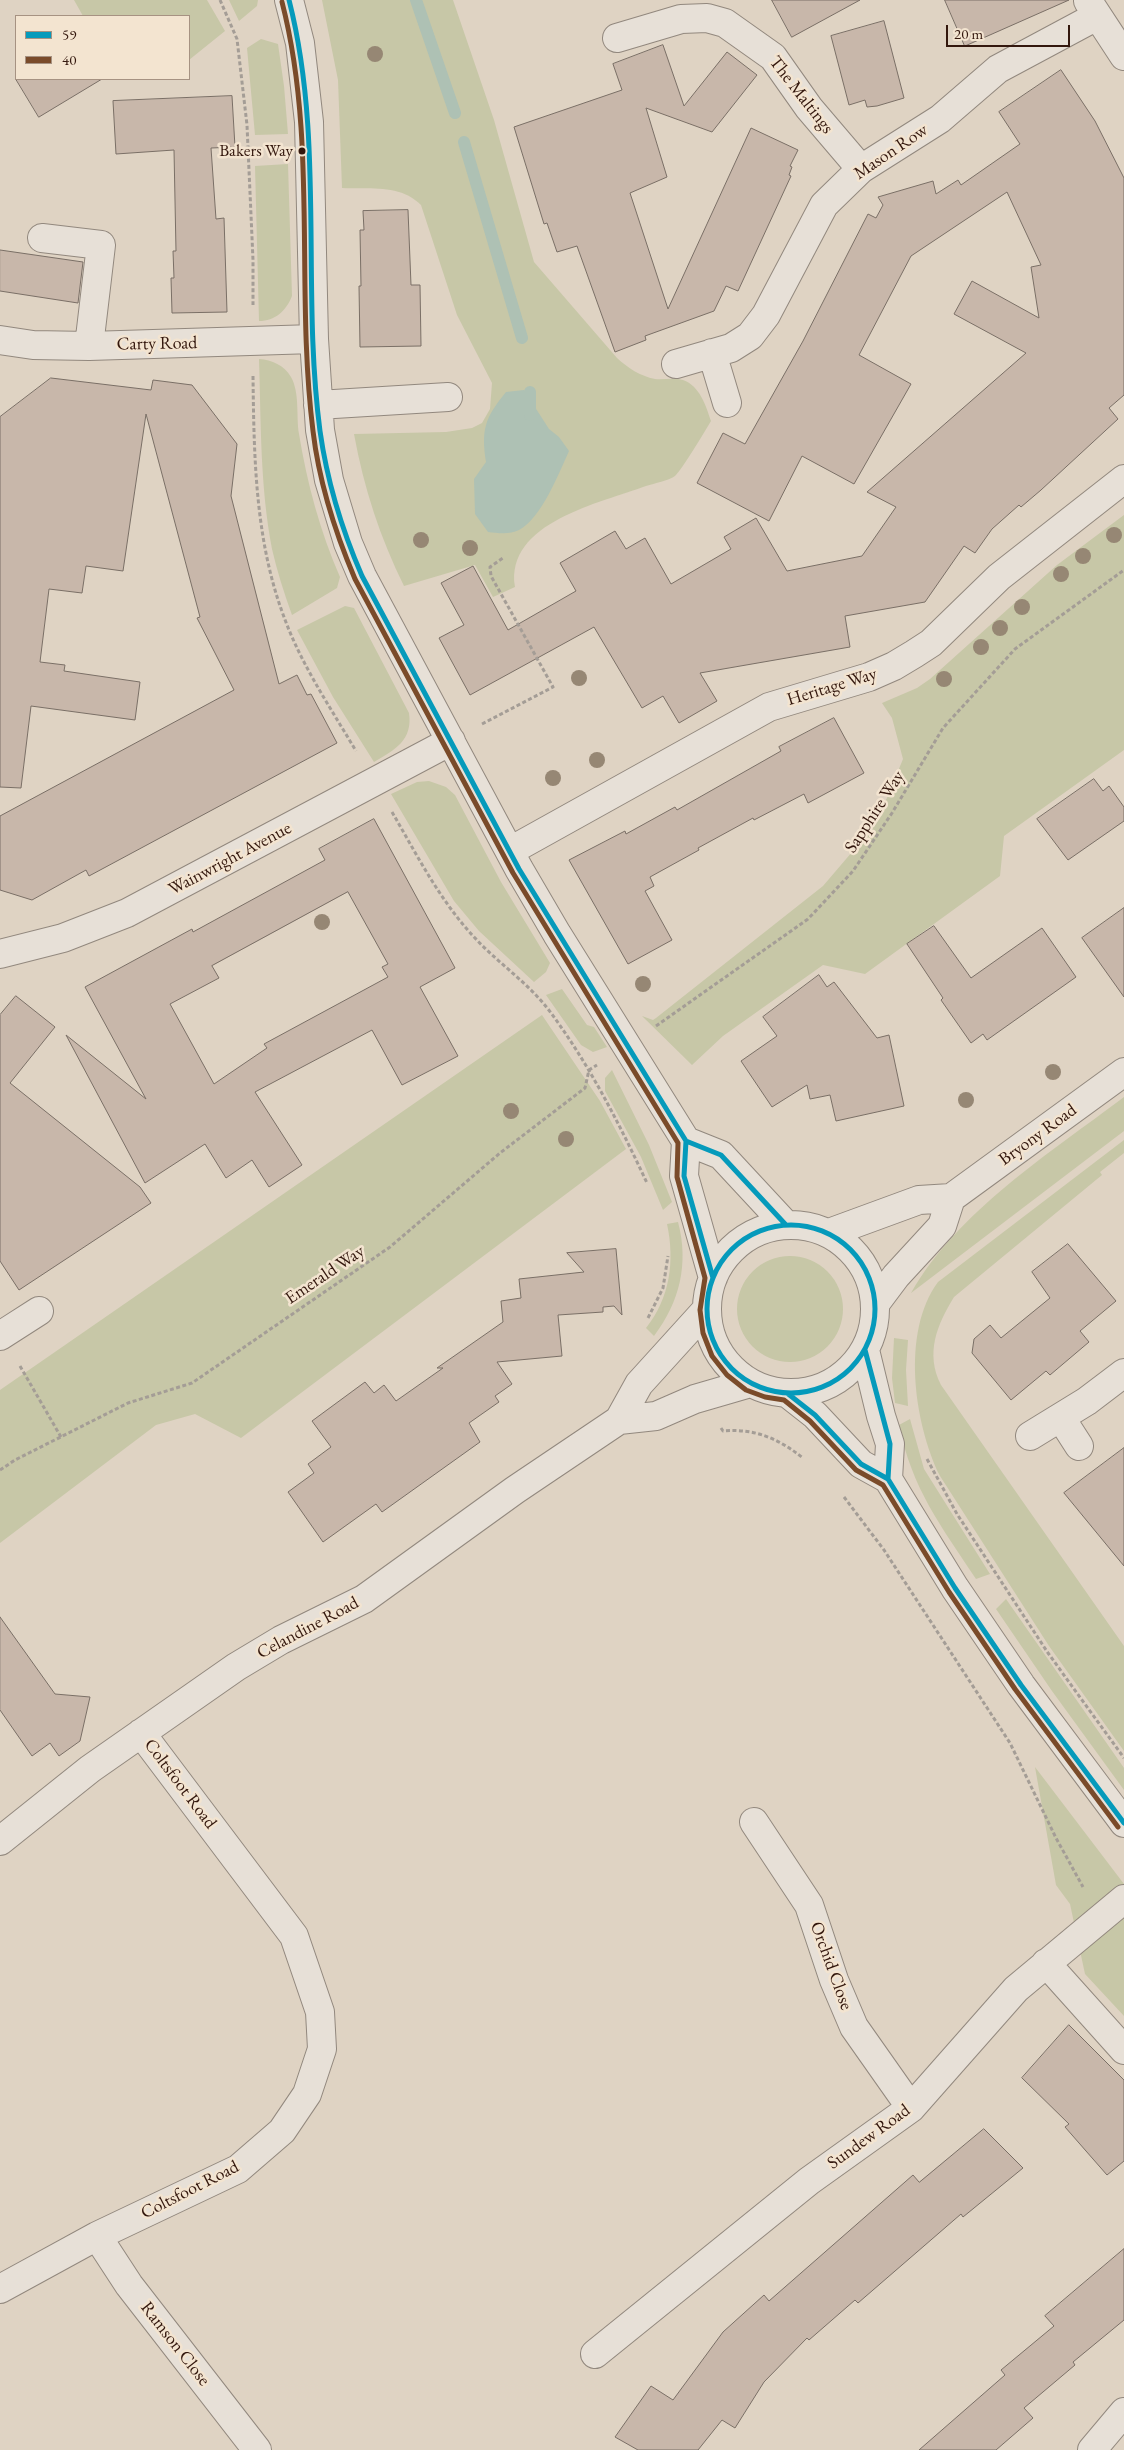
<!DOCTYPE html>
<style>
body{margin:0}
#map{position:relative;width:1124px;height:2450px;overflow:hidden;background:#dfd3c3;font-family:"EB Garamond",serif}
canvas{display:block}
.legend{position:absolute;left:15px;top:15px;width:175px;height:65px;box-sizing:border-box;background:#f3e4d0;border:1px solid #a69282;margin:0;padding:6px 9px;list-style:none;font-size:15px;color:#33170d}
.legend li{display:flex;align-items:center;gap:10px;height:25px}
.legend b{width:25px;border:1px solid #a69282}
.scale{position:absolute;left:946px;top:25px;width:124px;height:22px;box-sizing:border-box;border:2px solid #33170d;border-top:0;padding-left:6px;font-size:15px;line-height:18px;white-space:nowrap;color:#33170d;-webkit-text-stroke:4px #f3e4d0;paint-order:stroke}
</style>
<div id="map">
<canvas width="1124" height="2450"></canvas>
<ul class="legend">
<li><b style="height:6px;background:#059abb"></b>59</li>
<li><b style="height:6px;background:#7a4b2a"></b>40</li>
</ul>
<div class="scale">20 m</div>
</div>
<script>
const c = document.querySelector('canvas').getContext('2d');
c.lineJoin = 'round';
function fill(path, color) { c.fillStyle = color; c.fill(path, 'evenodd'); }
function strokePath(path, color, width, dash) { c.strokeStyle = color; c.lineWidth = width; c.lineCap = dash ? 'butt' : 'round'; c.setLineDash(dash || []); c.stroke(path); }
function label(font, color, halo, rows, align = 'center') {
  c.font = font + ' "EB Garamond",serif'; c.lineWidth = 5; c.setLineDash([]); c.textBaseline = 'middle'; c.strokeStyle = halo; c.fillStyle = color; for (const [text, x, y, turn = 0] of rows) {
    c.save(); c.translate(x, y); c.rotate((+turn || 0) * Math.PI / 180); c.textAlign = isNaN(turn) ? turn : align; if (halo) c.strokeText(text, 0, 0); c.fillText(text, 0, 0); c.restore();
  }
}
fill(new Path2D(`
 M74 0H207L225 31 189 60V16H83Z
 M229 0H258L257 6 239 21Z
 M322 0H453L494 120 534 262 617 358C628 368 640 376 655 379 664 380 674 377 683 380 700 386 706 406 711 421 705 431 682 470 675 476 668 481 655 483 646 486 601 503 505 522 515 587L493 597 475 565 404 586C380 537 364 489 354 434L446 432 472 428 482 423 490 409 492 383 457 315 421 205C401 184 369 189 342 188L338 80Z
 M261 39 278 44 284 86 288 134 255 135 247 48Z
 M288 164 292 296C286 311 275 321 259 321L255 166Z
 M259 359C272 360 284 365 291 377 300 393 296 416 299 434 307 483 320 531 340 577L337 588 292 615C284 593 277 571 272 549 260 487 261 422 259 359Z
 M1124 515V750L1004 836 1000 876 865 974 823 965 723 1036 692 1065 642 1016 653 1020 656 1018 823 886 858 845 887 798 903 759 892 718 882 703 917 688 930 679 1057 565Z
 M345 606 354 608 409 713C413 740 395 750 374 762L333 697 297 630Z
 M429 781 446 787 455 795 501 882 550 963 546 972 534 982 479 931 454 901 391 794 417 782Z
 M562 989 587 1025 594 1027 607 1047 593 1052 581 1045 546 995Z
 M542 1015 600 1101 626 1149 241 1438 195 1414 156 1425 0 1543V1390Z
 M612 1070 649 1145 672 1202 663 1210 641 1157 605 1091V1078Z
 M1124 1097V1131L911 1293C958 1211 1050 1153 1124 1097Z
 M1124 1140V1153L1100 1172 1102 1175 954 1297C937 1325 925 1353 941 1385L1124 1646V1751L1049 1646 940 1476C914 1423 901 1332 938 1282Z
 M678 1222C689 1263 680 1302 654 1336L646 1328C670 1298 675 1261 667 1224Z
 M737 1309a53 53 0 1 1 106 0a53 53 0 1 1-106 0Z
 M894 1338 908 1340 906 1370 908 1406 895 1403 892 1378Z
 M910 1419 924 1469 990 1574 976 1579C941 1526 912 1489 899 1425Z
 M1006 1599 1124 1768V1790L1052 1691 996 1609Z
 M1035 1767 1124 1884V2016L1085 1974 1070 1904 1056 1885Z`), '#c7c7a7');
fill(new Path2D(`
 M524 390 549 429 559 437 569 451C559 473 541 519 519 530 509 535 498 533 488 532L475 514 474 479 486 462C481 429 485 418 506 392Z`), '#aec1b4');
strokePath(new Path2D(`
 M416 0 455 113
 M464 142 522 338
 M530 392V415`), '#aec1b4', 12);
const building = new Path2D(`
 M772 0H860L792 37Z
 M945 0H1069L965 46Z
 M884 21 904 98 877 106 867 107 865 100 849 105 831 36Z
 M663 45 684 106 727 52 757 75 712 132 646 108 667 177 630 193 668 309 751 128 798 150 790 166 792 167 789 175 791 176 738 291 726 286 714 311 645 336 646 340 615 352 577 246 557 252 547 223 544 224 514 127 622 90 613 64Z
 M1061 70 1095 121 1124 178V395L1109 408 1118 419 1041 490 1021 507 1019 505 992 529 975 553 964 546 925 602 845 616 850 647 700 673 717 701 679 723 663 696 642 708 594 627 470 695 439 638 464 625 441 583 473 566 508 630 576 591 560 563 615 531 626 549 645 538 671 584 731 549 724 537 756 518 787 571 862 556 896 507 867 492 1026 353 954 314 972 281 1039 318 1031 267 1041 265 1007 192 911 256 859 355 911 384 854 484 802 456 769 521 697 483 723 433 745 444 803 341 868 214 876 218 883 205 878 197 933 181 936 194 958 180 961 185 1020 144 999 112Z
 M16 79H102L39 117Z
 M232 96 235 147 211 148 216 219 224 218 227 312 172 313 171 278H174L173 251H176L174 150 116 154 113 101Z
 M408 210 411 285H420L421 346 360 347 359 286H361L360 230H364L363 211Z
 M0 250 83 262 78 303 0 291Z
 M51 378 151 390 153 380 192 385 237 444 231 496 279 684 297 675 307 695 311 694 337 743 89 876 86 870 32 900 0 890V816L234 690 197 618 200 617 146 414 123 571 86 566 82 593 49 589 40 662 65 665 64 671 140 682 135 720 31 706 21 788 0 787V417Z
 M834 718 864 773 808 803 804 794 754 820 753 818 698 848 699 850 650 877 654 886 645 891 672 940 628 964 569 860 625 831 626 834 675 807 677 810 781 751 779 747Z
 M1094 779 1103 791 1109 786 1124 807V821L1068 860 1037 819Z
 M374 819 454 966 455 968 420 987 458 1056 402 1085 372 1030 255 1092 302 1165 269 1187 252 1160 226 1178 205 1144 145 1183 66 1035 146 1099 85 987 192 929 193 932 325 860 319 849ZM348 892 388 964 382 967 388 977 264 1044 267 1048 214 1084 170 1004 219 978 212 966Z
 M1124 908V997L1082 938Z
 M934 926 971 978 1042 928 1076 977 987 1040 983 1034 971 1043 941 1000 943 998 907 944Z
 M819 975 827 987 834 982 877 1038 889 1035 904 1106 836 1121 830 1095 810 1099 807 1085 772 1107 741 1061 777 1036 763 1017Z
 M16 996 55 1027 10 1083 140 1187 151 1203 19 1290 0 1261V1015Z
 M1068 1244 1116 1301 1080 1331 1089 1342 1050 1375 1046 1371 1011 1400 972 1353 974 1339 990 1325 1001 1338 1050 1298 1032 1272Z
 M616 1249 622 1315 614 1306 603 1307V1312L558 1315 562 1356 497 1362 512 1384 495 1396 499 1402 469 1423 480 1442 382 1512 376 1504 323 1542 288 1492 314 1473 308 1464 331 1447 312 1421 365 1382 374 1393 384 1385 396 1401 443 1368H437L503 1322 501 1301 521 1298 519 1279 584 1272 567 1253Z
 M1124 1448V1566L1064 1493Z
 M0 1617 55 1694 90 1697 80 1741 59 1756 50 1743 32 1756 0 1710Z
 M1069 2025 1124 2080V2161L1107 2175 1065 2127 1069 2124 1022 2078Z
 M984 2129 1023 2168 963 2217 961 2214 858 2303 855 2300 809 2340 807 2338 764 2382 735 2428 722 2420 698 2450H638L615 2437 651 2386 673 2400 723 2332 764 2295 769 2301 913 2175 919 2182Z
 M1124 2249V2320L1073 2362 1075 2365 1024 2408 1033 2418 996 2450H919L1005 2375 1001 2370 1054 2326 1045 2316Z`);
fill(building, '#c8b7aa');
strokePath(building, '#7a6f66', 1);
const minor = new Path2D(`
 M289 0 300 43 309 122 314 339 320 430 329 480 348 543 362 576 519 869 557 934 686 1141 684 1176 713 1278
 M1088 1 1124 56
 M617 38 681 19 707 18 725 23 773 57 809 108 861 169
 M42 238 101 245 89 346
 M0 340 33 345 89 346 314 339
 M712 353 727 403
 M676 364 731 348 750 336 766 315 824 205 861 169 940 119 998 69 1097 16
 M318 405 448 397
 M510 851 769 707 869 677 894 666 914 654 931 643 999 577 1124 479
 M0 954 63 938 127 913 451 741
 M686 1141 721 1155 786 1225
 M707 1309a84 84 0 1 1 168 0a84 84 0 1 1-168 0Z
 M829 1233 919 1200 951 1198 1124 1072
 M875 1304 896 1276 942 1226 951 1198
 M0 1336 39 1311
 M865 1350 881 1416 890 1444 888 1479
 M787 1393 815 1415 861 1464 888 1479 955 1588 1021 1685 1124 1823
 M1061 1418 1079 1446
 M619 1420 656 1416 695 1399 750 1383
 M1030 1436 1087 1401 1124 1373
 M754 1822 809 1905 834 1980 854 2027 911 2108
 M0 1841 90 1769 236 1667 281 1640 364 1599 515 1490 619 1420 639 1384 707 1309
 M1046 1963 1124 2050
 M97 2236 129 2285 257 2450
 M0 2289 97 2236 238 2169 282 2131 307 2094 322 2049 320 2012 294 1936 141 1733
 M595 2354 809 2181 911 2108 1016 1989 1124 1899
 M1092 2450 1124 2412`);
strokePath(minor, '#92887e', 30);
strokePath(new Path2D(`
 M220 0 237 39 247 125 253 260V305
 M253 376C254 457 255 540 284 617 301 664 330 707 356 751
 M482 724 553 687 491 576 490 567 503 558
 M392 812C417 855 440 901 475 938 498 963 527 982 548 1009 588 1062 619 1123 647 1183
 M656 1026 808 919 853 871 892 813 943 728 1015 649 1124 570
 M648 1318 663 1288 668 1256
 M20 1366 61 1437
 M721 1428 723 1431C755 1428 779 1439 803 1458
 M927 1459 957 1514 1048 1653 1124 1758
 M0 1470 15 1460 128 1403 192 1383 390 1247 500 1153 585 1088 589 1070 597 1065
 M844 1497 884 1550 1010 1743 1056 1838 1083 1887`), '#a49d96', 3, [4, 2.5]);
strokePath(minor, '#e7e0d7', 28);
strokePath(new Path2D(`
 M289 0C325 141 301 287 320 431 327 481 342 530 362 576L519 869 686 1141 684 1176 713 1278
 M686 1141 721 1155 786 1225
 M707 1309a84 84 0 1 1 168 0a84 84 0 1 1-168 0Z
 M865 1350 890 1444 888 1479
 M787 1393 815 1415 861 1464 888 1479 955 1588 1021 1685 1124 1823`), '#059abb', 5);
strokePath(new Path2D(`
 M282 2C318 142 295 288 313 431 319 482 335 532 355 579L513 873 678 1143 677 1177 705 1278 700 1310 703 1333 712 1356 727 1375 746 1390 765 1397 784 1400 810 1421 856 1470 883 1485 949 1592 1015 1689 1118 1827`), '#7a4b2a', 5);
c.fillStyle = '#968774';
for (const [x, y] of [
 [375,54],
 [1114,535],
 [421,540],
 [470,548],
 [1083,556],
 [1061,574],
 [1022,607],
 [1000,628],
 [981,647],
 [579,678],
 [944,679],
 [597,760],
 [553,778],
 [322,922],
 [643,984],
 [1053,1072],
 [966,1100],
 [511,1111],
 [566,1139]
]) { c.beginPath(); c.arc(x, y, 8, 0, 2 * Math.PI); c.fill(); }
for (const [x, y, r, color] of [
 [302,151,4.5,"#33170d"]
]) { const dot = new Path2D(); dot.arc(x, y, r, 0, 2 * Math.PI); c.fillStyle = color; c.fill(dot); strokePath(dot, '#f3e4d0', 2); }
label('17px', '#33170d', '#f3e4d0', [
 ["Bakers Way",293,151]
], 'right');
label('18px', '#33170d', '#f3e4d0', [
 ["The Maltings",801,95,52],
 ["Mason Row",891,152,-34],
 ["Carty Road",157,344,-1],
 ["Heritage Way",832,687,-17],
 ["Sapphire Way",875,812,-57],
 ["Wainwright Avenue",230,859,-28],
 ["Bryony Road",1038,1135,-36],
 ["Emerald Way",325,1275,-34],
 ["Celandine Road",308,1628,-28],
 ["Coltsfoot Road",180,1784,53],
 ["Orchid Close",831,1966,70],
 ["Sundew Road",869,2137,-36],
 ["Coltsfoot Road",190,2190,-27],
 ["Ramson Close",175,2344,52]
]);
</script>
